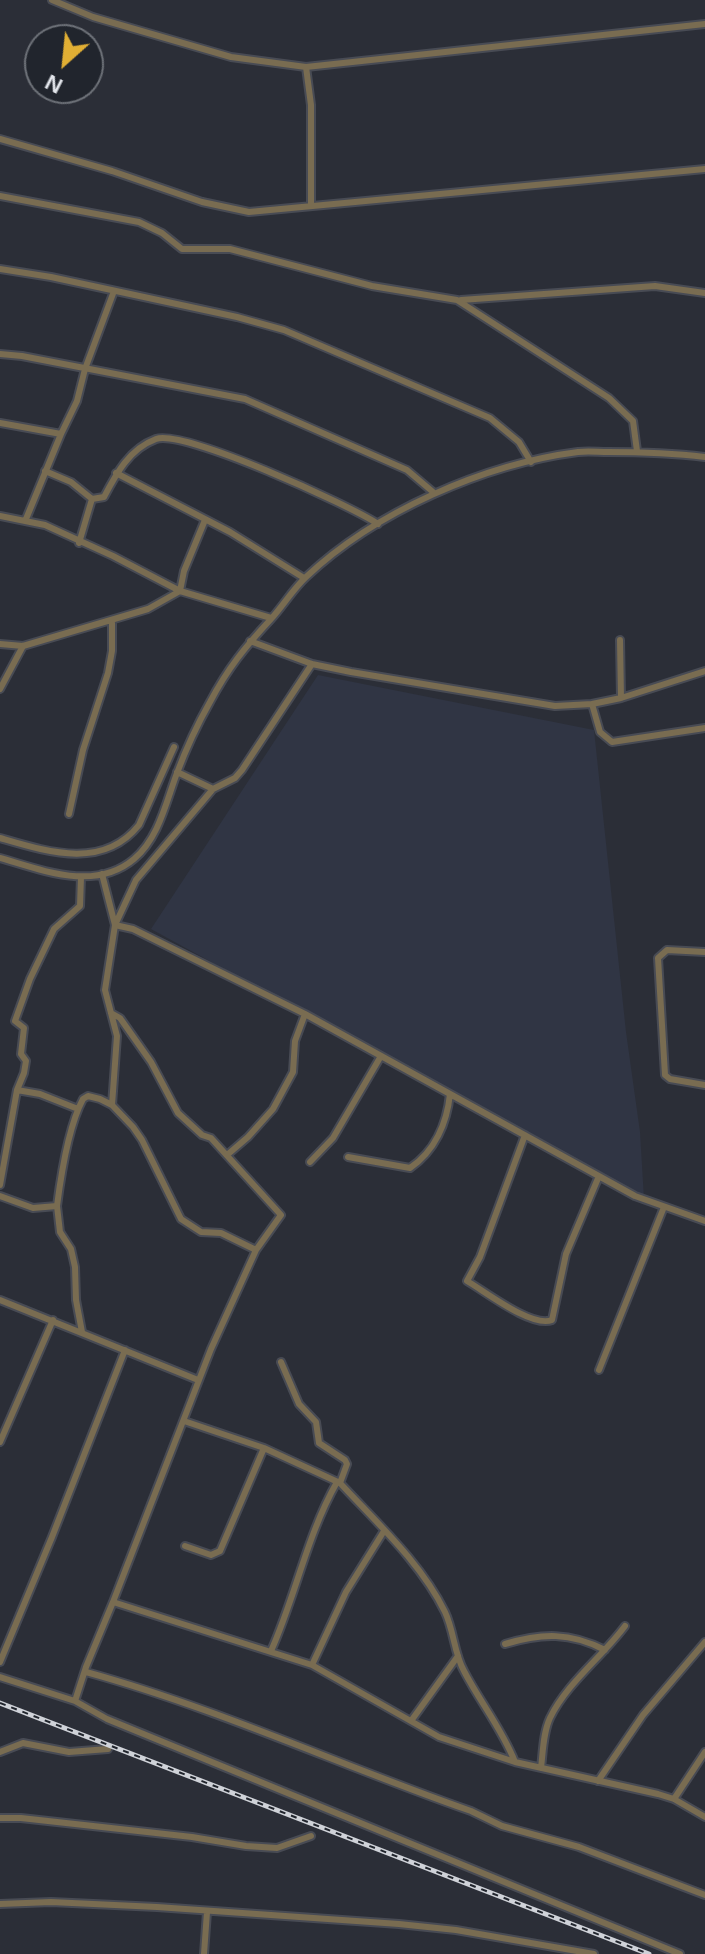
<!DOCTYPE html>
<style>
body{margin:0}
#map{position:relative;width:705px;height:1954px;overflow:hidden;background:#2b2e37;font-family:Helvetica,sans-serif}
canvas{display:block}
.north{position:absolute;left:24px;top:24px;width:80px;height:80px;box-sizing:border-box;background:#21252d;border:2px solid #6e7279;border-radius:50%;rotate:207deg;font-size:22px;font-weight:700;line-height:32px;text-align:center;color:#e2e5eb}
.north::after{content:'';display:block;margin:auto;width:28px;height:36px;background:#e1af34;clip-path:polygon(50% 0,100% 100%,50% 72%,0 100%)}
</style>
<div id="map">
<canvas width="705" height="1954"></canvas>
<div class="north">N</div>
</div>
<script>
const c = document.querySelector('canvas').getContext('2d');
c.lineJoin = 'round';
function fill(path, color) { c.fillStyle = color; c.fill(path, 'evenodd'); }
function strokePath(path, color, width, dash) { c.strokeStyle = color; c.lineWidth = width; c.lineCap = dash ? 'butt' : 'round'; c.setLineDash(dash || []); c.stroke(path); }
fill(new Path2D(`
 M318 675 594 730 626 1032 640 1132 644 1199 151 929Z`), '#303544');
const minor = new Path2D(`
 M52 0 93 17 231 57 306 67 705 24
 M306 67 311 105V205
 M0 139 112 171 202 202 249 212 705 169
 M0 196 139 222 162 233 182 249H230L372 286 457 300 609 398 633 421 637 451
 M0 269 51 277 237 317 284 330 490 418 519 442 531 462
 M461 300 655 286 705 293
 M0 354 22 356 245 399 407 470 433 492
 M0 423 61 434
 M45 471 71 482 92 499
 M116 473 230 532 304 578
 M0 516 45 525 113 556 180 591 271 618
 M26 519 61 434 77 401 85 369 114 291
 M79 543 92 499 104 497C116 474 129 449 156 439 184 429 349 505 378 524
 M620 640 621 698
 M250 641 312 664 351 672 555 706 592 704 600 732 612 742 705 728
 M0 644 23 646 148 609 180 591 184 571 205 520
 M0 689 23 646
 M592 704 621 698 705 671
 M177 772 213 789
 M69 814 83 750 108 673 112 651V621
 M0 838C48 852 103 870 139 825L174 747
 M0 858C42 870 95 892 134 859 159 838 166 802 177 773 186 749 197 725 210 702 228 668 245 647 271 619 283 606 293 589 306 577 375 512 484 464 578 452 588 451 598 452 608 452 641 452 672 453 705 457
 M102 874 115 925
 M115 925 133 929 305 1014 635 1196 705 1221
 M705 952 667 950 658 958 665 1075 670 1079 705 1085
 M111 1013 120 1018 151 1062 178 1113 202 1135 211 1138 281 1215 256 1250 211 1349 113 1602 312 1665 439 1737 515 1762 658 1794 674 1799 705 1817
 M17 1090 40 1094 78 1109
 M112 1105 117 1036 105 990 115 925 136 880 213 789 235 778 242 770 312 664
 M525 1135 480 1257 467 1281C486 1292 532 1328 552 1320L566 1254 599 1176
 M227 1155 248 1137 273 1109 293 1072 295 1041 305 1014
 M348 1157 410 1168C435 1151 447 1123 450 1094
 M310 1162 333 1138 381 1056
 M0 1185 17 1090 24 1073 26 1061 21 1054 24 1028 15 1021 30 979 54 929 80 906 81 877
 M0 1196 33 1208 57 1206 60 1232 71 1249 75 1267 76 1300 82 1332
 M57 1206C61 1175 69 1125 83 1099L88 1096 100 1099 112 1105 133 1127 142 1140 181 1219 201 1232 221 1233 256 1250
 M0 1300 198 1380
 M281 1362 299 1404 316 1422 319 1443 345 1460 347 1464 340 1483C377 1523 421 1563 445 1612 454 1631 454 1653 464 1671 480 1702 502 1729 515 1762
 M599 1370 664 1207
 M184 1421 264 1448 340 1483
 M0 1442 53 1320
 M185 1546 211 1555 220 1551 264 1448
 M505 1644C542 1633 570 1632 605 1650
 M271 1651C296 1595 307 1535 337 1482
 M0 1662 52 1537 125 1350
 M312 1665 346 1592 384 1531
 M86 1672C217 1708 342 1766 471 1811L502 1826 579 1847 705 1895
 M0 1677 75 1701 107 1719 680 1954
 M75 1701 86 1667 113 1602
 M411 1721 458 1656
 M0 1752 23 1743 69 1752 108 1749
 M541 1768C543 1752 543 1733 550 1718 567 1683 602 1657 625 1626
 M598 1781 643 1715 705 1642
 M674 1799 705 1752
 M0 1818H21L192 1837 246 1846 277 1848 311 1836
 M0 1904 51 1902 157 1907 399 1924 456 1930 594 1954
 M204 1954 207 1912`);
strokePath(minor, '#484b54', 10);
strokePath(minor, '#796c51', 6);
const rail = new Path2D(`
 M0 1703 649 1954`);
strokePath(rail, '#cfd2d8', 5);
strokePath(rail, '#21252d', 2, [6]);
</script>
